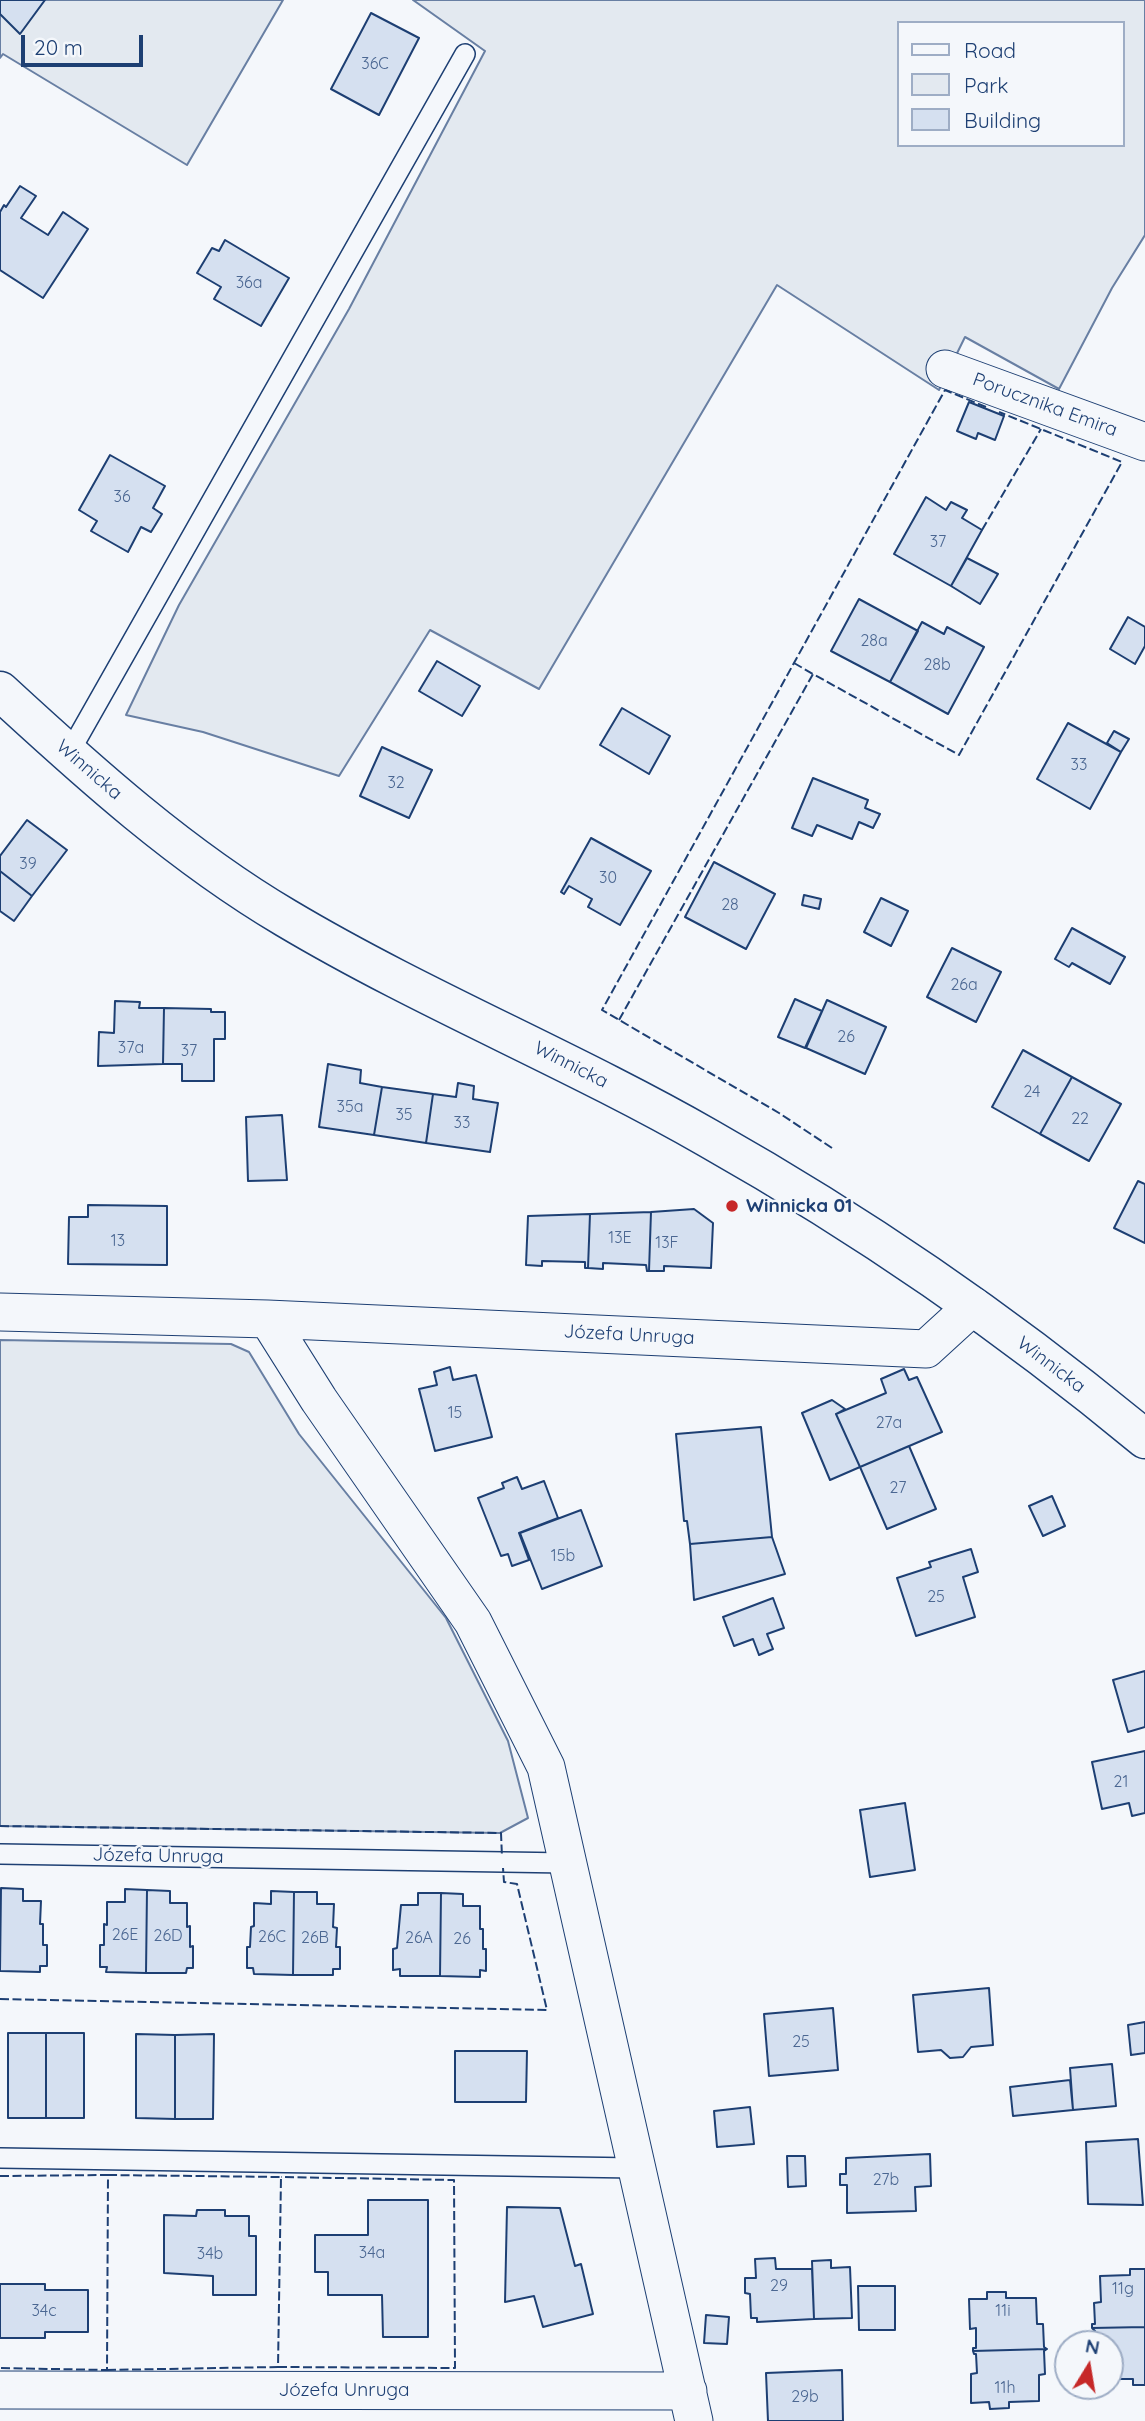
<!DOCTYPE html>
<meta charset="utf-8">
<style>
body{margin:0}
#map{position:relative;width:1145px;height:2421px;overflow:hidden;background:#f4f7fb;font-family:Quicksand,sans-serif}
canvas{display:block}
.legend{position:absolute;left:897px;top:21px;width:228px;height:126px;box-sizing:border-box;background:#f4f7fb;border:2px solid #9eadc5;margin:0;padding:9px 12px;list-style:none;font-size:21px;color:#1d3f73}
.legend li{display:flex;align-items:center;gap:14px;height:35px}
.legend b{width:35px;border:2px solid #9eadc5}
.north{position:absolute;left:1054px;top:2330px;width:70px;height:70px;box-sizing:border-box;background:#f4f7fb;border:2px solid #9eadc5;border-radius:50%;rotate:11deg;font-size:19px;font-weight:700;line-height:28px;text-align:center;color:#1d3f73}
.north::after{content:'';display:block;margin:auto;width:24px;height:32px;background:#c62828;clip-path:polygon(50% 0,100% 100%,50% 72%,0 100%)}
.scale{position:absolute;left:21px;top:35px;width:122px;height:32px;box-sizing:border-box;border:4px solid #1d3f73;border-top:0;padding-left:9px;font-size:21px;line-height:24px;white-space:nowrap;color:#1d3f73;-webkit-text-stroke:5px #f4f7fb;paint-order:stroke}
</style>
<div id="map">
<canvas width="1145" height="2421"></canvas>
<ul class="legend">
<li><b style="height:9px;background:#f4f7fb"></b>Road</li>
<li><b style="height:19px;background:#e3e9f0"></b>Park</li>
<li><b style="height:19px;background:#d5e0f0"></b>Building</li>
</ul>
<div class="north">N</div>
<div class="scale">20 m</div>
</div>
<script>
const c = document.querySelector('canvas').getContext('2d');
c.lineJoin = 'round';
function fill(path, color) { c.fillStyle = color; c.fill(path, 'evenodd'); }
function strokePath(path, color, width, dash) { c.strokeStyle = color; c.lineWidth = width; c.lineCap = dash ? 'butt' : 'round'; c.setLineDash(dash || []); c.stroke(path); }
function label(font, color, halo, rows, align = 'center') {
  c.font = font + ' Quicksand,sans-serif'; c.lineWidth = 5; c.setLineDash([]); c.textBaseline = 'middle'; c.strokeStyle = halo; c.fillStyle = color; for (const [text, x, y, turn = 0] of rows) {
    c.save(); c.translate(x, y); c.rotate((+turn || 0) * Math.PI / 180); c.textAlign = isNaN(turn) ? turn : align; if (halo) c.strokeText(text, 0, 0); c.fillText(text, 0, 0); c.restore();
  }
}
const green = new Path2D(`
 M0 0H283L187 165 3 54 0 58Z
 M413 0H1145V235L1112 288 1059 389 965 337 939 390 777 285 539 689 430 630 339 776 203 732 126 715 179 605 349 309 485 51ZM898 23H1122V145H898Z
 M0 1340 231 1344 249 1352 299 1434 446 1618 508 1741 528 1818 500 1833 0 1826Z`);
fill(green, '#e3e9f0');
strokePath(green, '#687fa3', 2);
const building = new Path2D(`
 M0 0H45L20 34 0 14Z
 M371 13 419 38 379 115 331 89Z
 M20 186 36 196 21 218 48 235 63 212 88 229 43 298 0 270V212L4 205 6 207Z
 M225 240 289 278 261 326 214 299 221 287 197 273 212 248 219 251Z
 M969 402 1004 416 995 440 978 433 976 439 957 431Z
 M110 455 165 486 153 508 162 514 151 532 141 527 128 552 91 531 97 521 79 510Z
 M926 497 946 510 951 502 967 510 962 518 982 530 951 586 894 554Z
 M967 558 998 574 980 604 951 586Z
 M859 599 918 631 890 682 831 651Z
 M1128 617 1145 627V646L1135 664 1110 649Z
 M922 622 944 634 947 627 984 647 948 714 890 682Z
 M437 661 480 686 462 716 419 691Z
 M622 708 670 736 649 774 600 745Z
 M1068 723 1121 752 1090 809 1037 779Z
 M1114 731 1129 739 1121 752 1107 743Z
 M382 747 432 770 409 818 360 796Z
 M813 778 868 800 865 808 880 814 873 828 859 822 852 839 817 825 812 836 792 828Z
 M27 820 67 850 32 896 0 871V856Z
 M591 838 651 871 620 925 588 907 592 899 569 886 564 894 561 892Z
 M714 862 775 894 746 949 685 917Z
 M0 871 32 896 14 921 0 911Z
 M804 895 821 899 819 909 802 905Z
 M881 898 908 911 891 946 864 932Z
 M1072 928 1125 957 1110 984 1072 963 1069 967 1055 959Z
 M952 948 1001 972 976 1022 927 997Z
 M795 999 822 1011 805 1048 778 1037Z
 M827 1000 886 1027 865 1074 806 1048Z
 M115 1001 140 1002 139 1008H164L163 1064 98 1066 99 1032 114 1033Z
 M164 1008 211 1009V1012H225V1039H214V1081H182V1064H163Z
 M1023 1050 1072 1077 1040 1134 992 1107Z
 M328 1064 361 1070 360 1083 382 1087 374 1135 319 1127Z
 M1072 1077 1121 1104 1089 1161 1040 1134Z
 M458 1083 474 1086 473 1099 498 1103 490 1152 426 1143 433 1094 456 1097Z
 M382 1087 433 1094 426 1143 374 1135Z
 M282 1115 287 1180 248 1181 246 1117Z
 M1138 1181 1145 1184V1243L1114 1228Z
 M88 1205 167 1206V1265L68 1264 69 1217H88Z
 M694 1209 713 1223 711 1268 664 1266V1271H649L651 1212Z
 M651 1212 649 1271H647L646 1265 603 1263V1269L588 1268 590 1214Z
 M590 1214 588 1268H585V1262L542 1261V1266L526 1265 528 1216Z
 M450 1367 453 1380 476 1375 492 1437 435 1451 419 1389 437 1385 434 1372Z
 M904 1369 909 1380 917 1377 942 1432 860 1467 836 1414 886 1393 881 1379Z
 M832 1400 845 1409 836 1414 860 1467 830 1480 802 1413Z
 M761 1427 772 1537 690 1544 687 1521H684L676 1434Z
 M909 1446 936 1509 887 1529 860 1467Z
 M517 1477 522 1489 544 1481 558 1518 519 1533 529 1560 512 1566 508 1554 501 1556 478 1498 504 1488 502 1483Z
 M1052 1496 1065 1526 1043 1536 1029 1506Z
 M581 1510 602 1566 542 1589 520 1533Z
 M772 1537 785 1574 694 1600 690 1544Z
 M971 1549 978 1572 963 1577 975 1617 916 1636 897 1578 931 1567 929 1562Z
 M773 1598 784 1628 767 1634 773 1649 759 1655 753 1639 734 1646 723 1617Z
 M1145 1671V1727L1128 1732 1113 1680Z
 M1145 1751V1813L1132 1816 1129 1803 1102 1809 1092 1762Z
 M905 1803 915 1870 870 1877 860 1810Z
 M1 1888 23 1889V1901H41L40 1924H43V1945H47V1966H40V1972L0 1971Z
 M125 1889 147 1890 146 1973 106 1972 107 1967H100V1945H104V1924L107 1925V1902H125Z
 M147 1890 170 1891V1903H187V1927L190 1926V1947L193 1946V1968H187L186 1973H146Z
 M271 1891 294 1892 293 1975 254 1974 253 1968H247V1947H250L251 1927 254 1926V1903L271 1904Z
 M294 1892H317V1904H334L333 1927 337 1928 336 1947H340V1969H333V1975H293Z
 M418 1893H441L440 1976H400V1969L393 1970V1949L397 1948 401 1905H418Z
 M441 1893 463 1894V1906H480V1929H483V1949H486V1971L480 1970V1977L440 1976Z
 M989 1988 993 2045 971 2047 963 2057 950 2058 941 2050 918 2052 913 1995Z
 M833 2008 838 2070 769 2076 764 2014Z
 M1145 2022V2053L1131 2055 1128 2025Z
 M8 2033H46V2118H8Z
 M46 2033H84V2118H46Z
 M136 2034 175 2035V2119L136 2118Z
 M214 2034 213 2119H175V2035Z
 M455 2051H527L526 2102H455Z
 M1112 2064 1116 2106 1073 2110 1070 2068Z
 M1070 2080 1073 2110 1013 2116 1010 2087Z
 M750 2107 754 2144 717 2147 714 2111Z
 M1138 2139 1143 2205 1088 2204 1086 2142Z
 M930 2154 931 2186 915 2187 916 2211 847 2213V2185H840V2174H846V2158Z
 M787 2156H805L806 2186 788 2187Z
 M368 2200H428V2337H383L382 2295H328V2272H315V2235H368Z
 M507 2207 560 2208 575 2266 581 2264 593 2314 543 2327 534 2296 505 2302Z
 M197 2210H225V2216H249V2236H256V2295H213V2276L164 2273V2215L196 2216Z
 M775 2258 776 2269H812L814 2319 757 2322V2318H751L750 2294 745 2293V2278H756L755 2259Z
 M831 2260V2268L850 2267 852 2318 814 2319 812 2261Z
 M1130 2269H1145V2327L1092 2328V2324H1095L1094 2303 1101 2302 1100 2276 1130 2275Z
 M0 2284H45V2290H88V2332H45V2338H0Z
 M858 2286H895V2330H859Z
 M987 2292H1006V2298H1036L1037 2324H1043L1044 2347 1047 2349 973 2351V2348H976V2328L970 2329 969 2299H987Z
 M706 2315 729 2317 727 2344 704 2343Z
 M1145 2327V2385H1133V2379H1110V2344H1095V2331L1092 2328Z
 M1047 2349 1044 2351 1045 2374 1039 2375V2401L1009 2402V2408L990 2409 989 2402 971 2403V2374L977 2373 976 2354H974L973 2351Z
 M842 2370 843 2421H768L766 2373Z`);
fill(building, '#d5e0f0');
strokePath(building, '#1d3f73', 2);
const lane = new Path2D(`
 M69 753 465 54
 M0 1854 567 1863
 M0 2158 635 2168`);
const street = new Path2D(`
 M945 369 1145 442
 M0 1312 268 1319 926 1349 973 1306
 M268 1319 319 1400 473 1622 546 1767 694 2421
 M0 2390 688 2391`);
const secondary = new Path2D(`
 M0 691C89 773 181 856 286 918 422 999 570 1059 708 1138 862 1225 1009 1326 1145 1439`);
strokePath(lane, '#1d3f73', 22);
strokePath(street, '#1d3f73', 39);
strokePath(secondary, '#1d3f73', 41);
strokePath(lane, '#f4f7fb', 19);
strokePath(street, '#f4f7fb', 37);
strokePath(secondary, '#f4f7fb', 38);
strokePath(new Path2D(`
 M982 530 1041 429
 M794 663 813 674
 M619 1020 813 674 959 755 1122 462 999 412
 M832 1148 779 1113 602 1010 945 390 986 407
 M0 1826 501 1833 502 1857
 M0 1999 547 2010 517 1884 504 1882 503 1868
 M0 2176 108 2175 107 2370 0 2368
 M278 2367 455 2368 454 2180 281 2177
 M107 2370 278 2367 281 2177 108 2175`), '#1d3f73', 2, [9, 3.5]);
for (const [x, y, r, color] of [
 [732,1206,7,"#c62828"]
]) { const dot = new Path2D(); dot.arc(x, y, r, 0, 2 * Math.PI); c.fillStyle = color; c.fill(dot); strokePath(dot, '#f4f7fb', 2.5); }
label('16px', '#4b6792', null, [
 ["36C",375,64],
 ["36a",249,283],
 ["36",122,497],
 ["37",938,542],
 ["28a",874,641],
 ["28b",937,665],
 ["33",1079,765],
 ["32",396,783],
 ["39",28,864],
 ["30",608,878],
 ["28",730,905],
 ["26a",964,985],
 ["26",846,1037],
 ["37a",131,1048],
 ["37",189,1051],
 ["24",1032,1092],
 ["35a",350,1107],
 ["35",404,1115],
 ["22",1080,1119],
 ["33",462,1123],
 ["13E",620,1238],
 ["13",118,1241],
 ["13F",667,1243],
 ["15",455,1413],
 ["27a",889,1423],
 ["27",898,1488],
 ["15b",563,1556],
 ["25",936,1597],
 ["21",1121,1782],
 ["26E",125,1935],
 ["26D",168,1936],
 ["26C",272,1937],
 ["26B",315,1938],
 ["26A",419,1938],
 ["26",462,1939],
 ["25",801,2042],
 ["27b",886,2180],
 ["34a",372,2253],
 ["34b",210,2254],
 ["29",779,2286],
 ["11g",1123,2289],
 ["34c",44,2311],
 ["11i",1003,2311],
 ["11h",1005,2388],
 ["29b",805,2397]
]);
label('19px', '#1d3f73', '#f4f7fb', [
 ["Porucznika Emira",1045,405,20],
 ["Winnicka",89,770,41],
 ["Winnicka",571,1065,27],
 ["Józefa Unruga",629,1335,3],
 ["Winnicka",1051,1365,37],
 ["Józefa Unruga",158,1856,1],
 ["Józefa Unruga",344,2390]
]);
label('bold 19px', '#1d3f73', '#f4f7fb', [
 ["Winnicka 01",746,1206]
], 'left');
</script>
